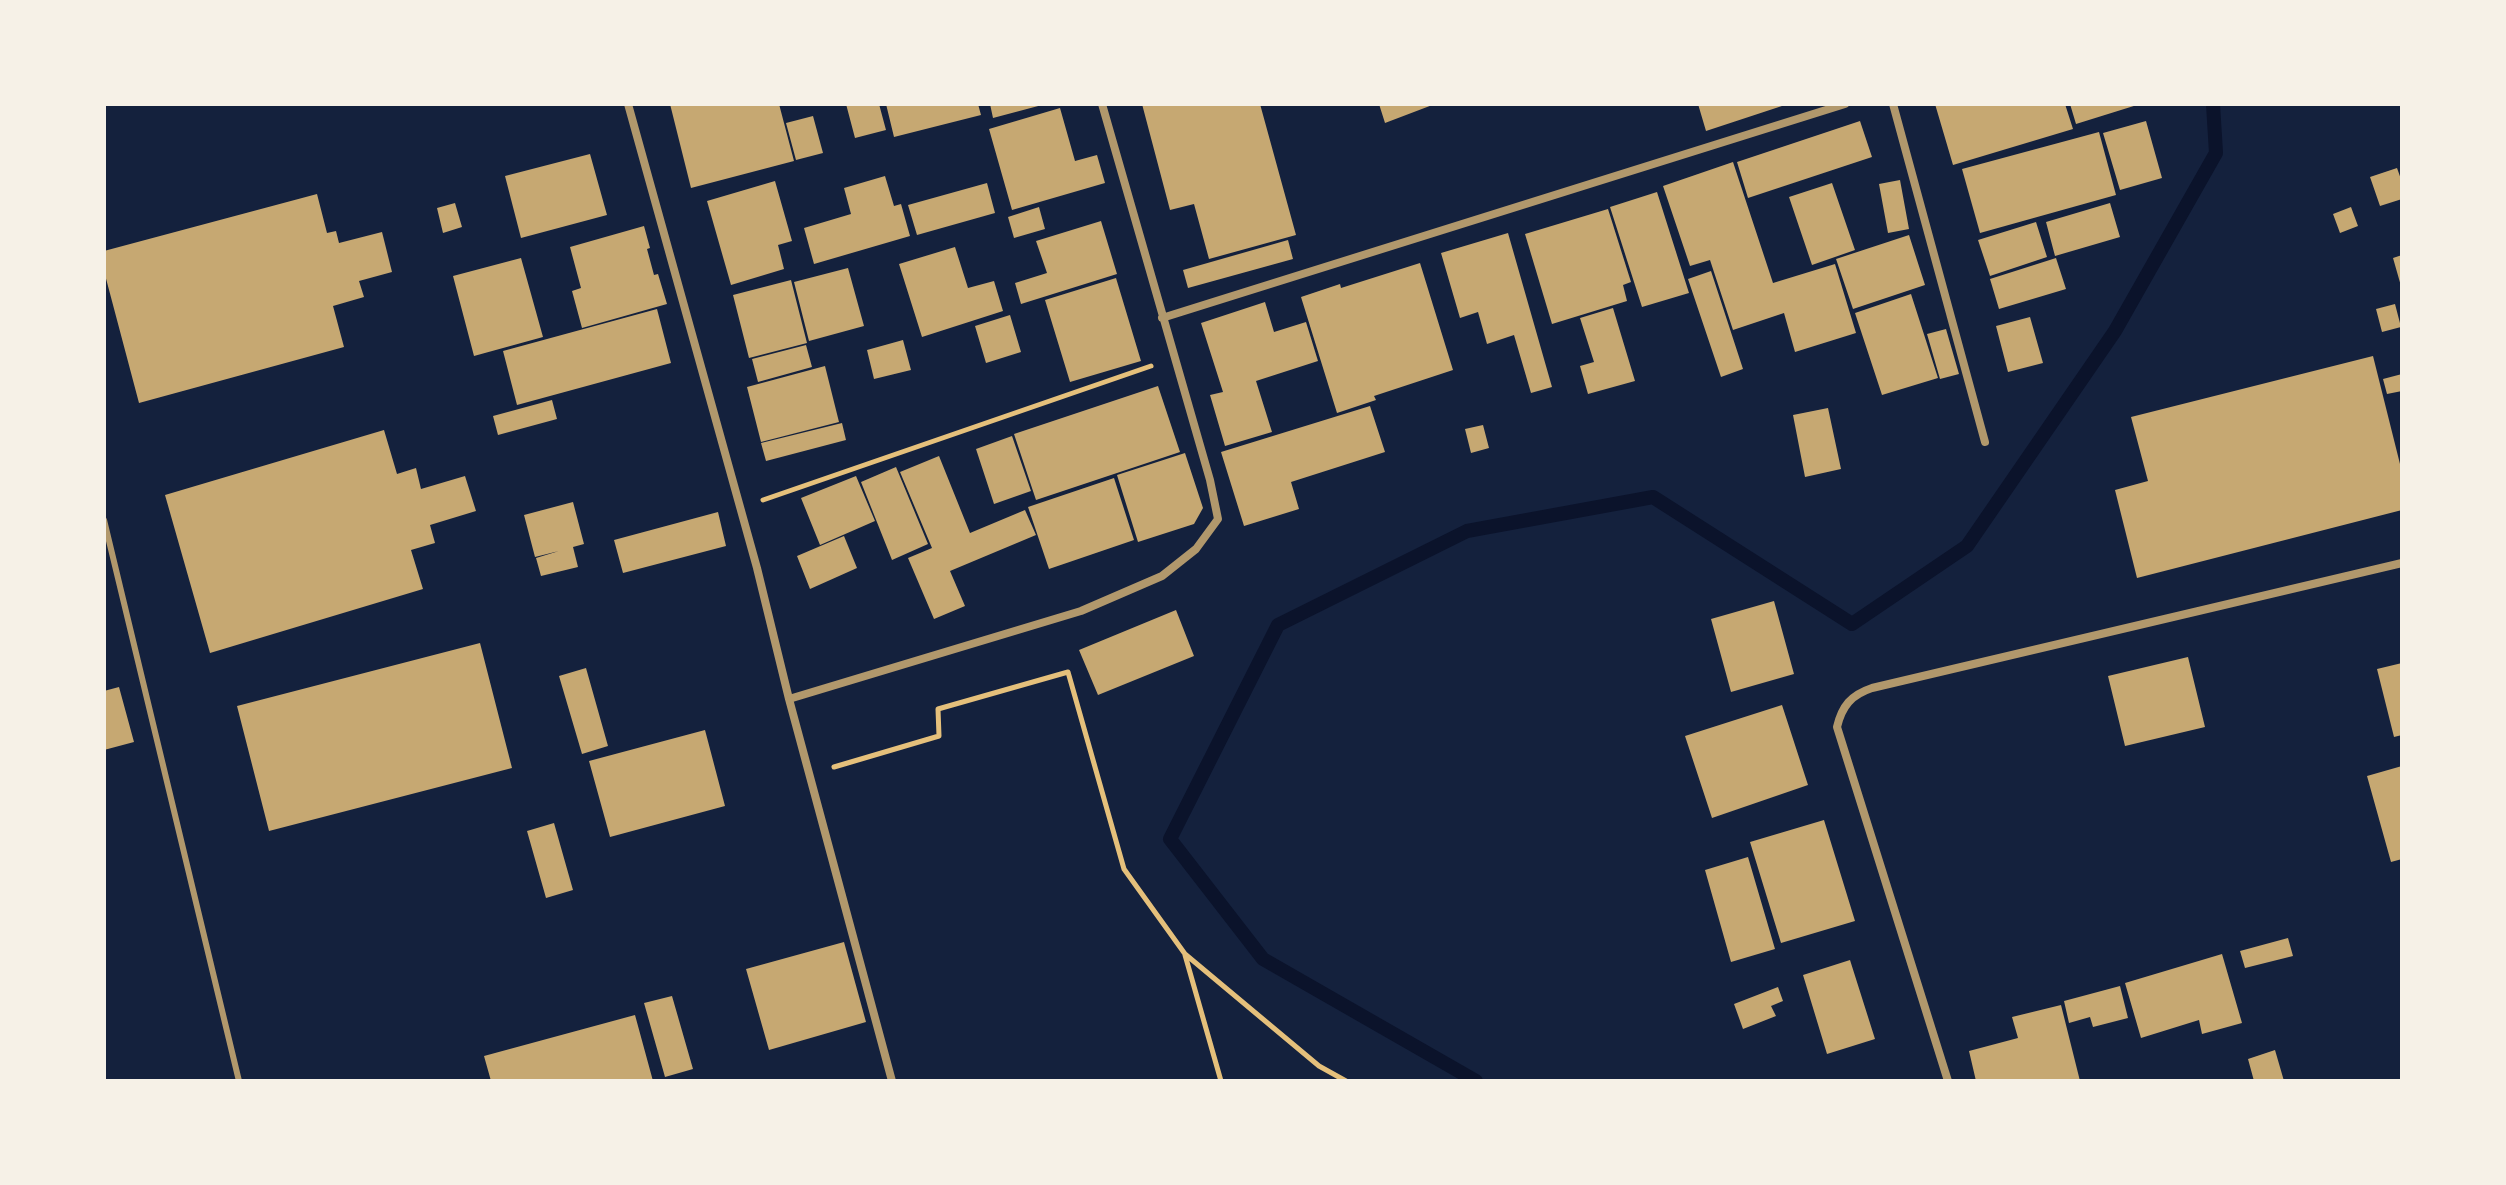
<!DOCTYPE html>
<style>
body{margin:0}
#map{position:relative;width:2506px;height:1185px;overflow:hidden;background:#14213d;font-family:"Roboto Condensed",sans-serif}
canvas{display:block}
.frame{position:absolute;inset:0;border:106px solid #f6f1e7;pointer-events:none}
</style>
<div id="map">
<canvas width="2506" height="1185"></canvas>
<div class="frame"></div>
</div>
<script>
const c = document.querySelector('canvas').getContext('2d');
c.lineJoin = 'round';
function strokePath(path, color, width, dash) { c.strokeStyle = color; c.lineWidth = width; c.lineCap = dash ? 'butt' : 'round'; c.setLineDash(dash || []); c.stroke(path); }
function fill(path, color) { c.fillStyle = color; c.fill(path, 'evenodd'); }
strokePath(new Path2D(`
 M1476 1081 1263 959 1170 839 1278 625 1467 531 1653 497 1852 624 1967 546 2115 331 2216 153 2213 104`), '#0b132b', 14);
fill(new Path2D(`
 M670 104H779L794 161 691 188Z
 M846 104H879L886 130 855 138Z
 M886 104H978L981 115 894 137Z
 M990 104H1042V105L993 118Z
 M1142 104H1260L1296 235 1209 259 1194 204 1170 210Z
 M1379 104H1435L1385 123Z
 M1698 104H1785V105L1706 131Z
 M1935 104H2065L2073 129 1953 165Z
 M2070 104H2137V105L2076 124Z
 M1060 108 1075 161 1097 155 1105 183 1012 210 989 129Z
 M813 116 823 153 796 160 786 123Z
 M1860 121 1872 157 1748 198 1737 162Z
 M2146 121 2162 178 2120 190 2103 133Z
 M2099 132 2116 195 1980 233 1962 169Z
 M590 154 607 215 521 238 505 176Z
 M1733 162 1773 283 1835 264 1856 333 1795 352 1784 313 1733 330 1710 260 1690 266 1663 186Z
 M2397 168 2402 182V199L2380 206 2370 177Z
 M885 176 894 206 901 204 910 236 814 264 804 228 851 214 844 188Z
 M1900 180 1909 229 1888 233 1879 184Z
 M775 181 792 241 778 245 784 269 731 285 707 201Z
 M987 183 995 213 917 235 908 205Z
 M1832 183 1855 250 1812 265 1789 197Z
 M1657 192 1689 293 1642 307 1610 207Z
 M317 194 327 233 336 231 339 243 382 232 392 272 359 281 364 297 333 306 344 347 139 403 104 271V251Z
 M455 203 462 227 443 233 437 208Z
 M2110 203 2120 237 2055 256 2046 222Z
 M1039 207 1045 229 1014 238 1008 217Z
 M2351 207 2358 226 2340 233 2333 214Z
 M1608 209 1631 282 1623 285 1627 301 1552 324 1525 234Z
 M1101 221 1117 274 1021 304 1015 283 1047 273 1036 241Z
 M2036 222 2047 257 1990 276 1978 240Z
 M644 226 650 248 647 249 654 275 658 274 667 304 582 328 572 291 581 288 570 247Z
 M1508 233 1552 387 1531 393 1514 335 1487 344 1478 312 1460 318 1441 253Z
 M1909 235 1925 285 1853 309 1836 259Z
 M1288 240 1293 259 1188 288 1183 270Z
 M955 247 968 288 994 281 1003 311 922 337 899 264Z
 M2402 255V286H2401L2393 258Z
 M521 258 543 337 474 356 453 276Z
 M2056 258 2066 289 1999 309 1990 279Z
 M1420 263 1453 370 1374 396 1376 400 1337 413 1301 297 1340 284 1341 288Z
 M848 268 864 326 809 341 794 282Z
 M1711 271 1743 369 1721 377 1688 279Z
 M1116 278 1141 361 1070 382 1045 300Z
 M791 280 807 343 749 358 733 295Z
 M1911 294 1938 378 1882 395 1855 313Z
 M1265 302 1274 332 1306 322 1318 361 1256 381 1272 432 1225 446 1210 395 1223 392 1201 323Z
 M2395 304 2401 327 2382 332 2376 309Z
 M1613 308 1635 381 1588 394 1580 366 1594 362 1580 318Z
 M657 309 671 363 517 405 503 351Z
 M1010 315 1021 352 986 363 975 326Z
 M2030 317 2043 363 2008 372 1996 326Z
 M1946 329 1959 374 1940 379 1927 334Z
 M903 340 911 370 874 379 867 350Z
 M806 345 812 367 758 382 752 359Z
 M2373 356 2402 472V510L2137 578 2115 490 2148 481 2131 417Z
 M825 366 839 422 761 442 747 387Z
 M2402 374V391L2387 394 2383 379Z
 M1158 386 1180 452 1036 500 1014 434Z
 M552 400 557 419 498 435 493 416Z
 M1370 406 1385 452 1291 482 1299 509 1244 526 1221 452Z
 M1828 408 1841 469 1805 477 1793 415Z
 M842 423 846 440 766 461 761 443Z
 M1483 425 1489 448 1471 453 1465 429Z
 M384 430 397 474 416 468 421 489 465 476 476 511 430 525 435 543 411 550 423 589 210 653 165 495Z
 M1012 436 1031 491 994 504 976 449Z
 M1185 453 1203 508 1194 524 1138 542 1117 475Z
 M939 456 970 533 1025 510 1036 535 950 571 965 606 934 619 908 558 932 548 900 472Z
 M896 467 928 544 892 560 861 482Z
 M856 476 875 521 820 545 801 498Z
 M1114 478 1134 540 1049 569 1028 507Z
 M573 502 584 544 573 547 578 567 541 576 536 558 559 551 535 557 524 515Z
 M718 512 726 546 623 573 614 540Z
 M844 536 857 568 810 589 797 556Z
 M1774 601 1794 674 1731 692 1711 619Z
 M1176 610 1194 656 1098 695 1079 650Z
 M480 643 512 768 269 831 237 706Z
 M2188 657 2205 727 2125 746 2108 676Z
 M2402 663V735L2394 737 2377 669Z
 M586 668 608 746 582 754 559 676Z
 M119 687 134 742 104 750V691Z
 M1782 705 1808 785 1712 818 1685 736Z
 M705 730 725 806 610 837 589 761Z
 M2402 766V859L2391 862 2367 776Z
 M1824 820 1855 921 1781 943 1750 842Z
 M554 823 573 890 546 898 527 831Z
 M1748 857 1775 949 1731 962 1705 870Z
 M2288 938 2293 956 2245 968 2240 951Z
 M844 942 866 1022 769 1050 746 969Z
 M2222 954 2242 1023 2202 1034 2199 1020 2141 1038 2125 983Z
 M1850 960 1875 1039 1827 1054 1803 975Z
 M2120 986 2128 1018 2093 1027 2090 1017 2069 1023 2064 1001Z
 M1778 987 1783 1001 1771 1006 1776 1016 1743 1029 1734 1004Z
 M672 996 693 1069 665 1077 644 1003Z
 M2061 1005 2080 1081H1976L1969 1051 2018 1038 2012 1017Z
 M635 1015 653 1081H491L484 1056Z
 M2275 1050 2284 1081H2254L2248 1059Z`), '#c6a872');
strokePath(new Path2D(`
 M763 500 1151 366
 M834 767 939 736 938 709 1068 672 1124 869 1185 954 1319 1066 1346 1081
 M1185 955 1221 1081`), '#e5c07b', 5);
strokePath(new Path2D(`
 M104 520 239 1081`), '#b1986c', 6);
strokePath(new Path2D(`
 M628 104 757 568 789 699 892 1081
 M1893 104 1985 442
 M1162 318 1845 104
 M789 699 1081 611 1162 576 1196 549 1218 519 1210 480 1102 104
 M1948 1081 1837 727C1842 706 1851 695 1872 688L2402 563`), '#b1986c', 8);
</script>
